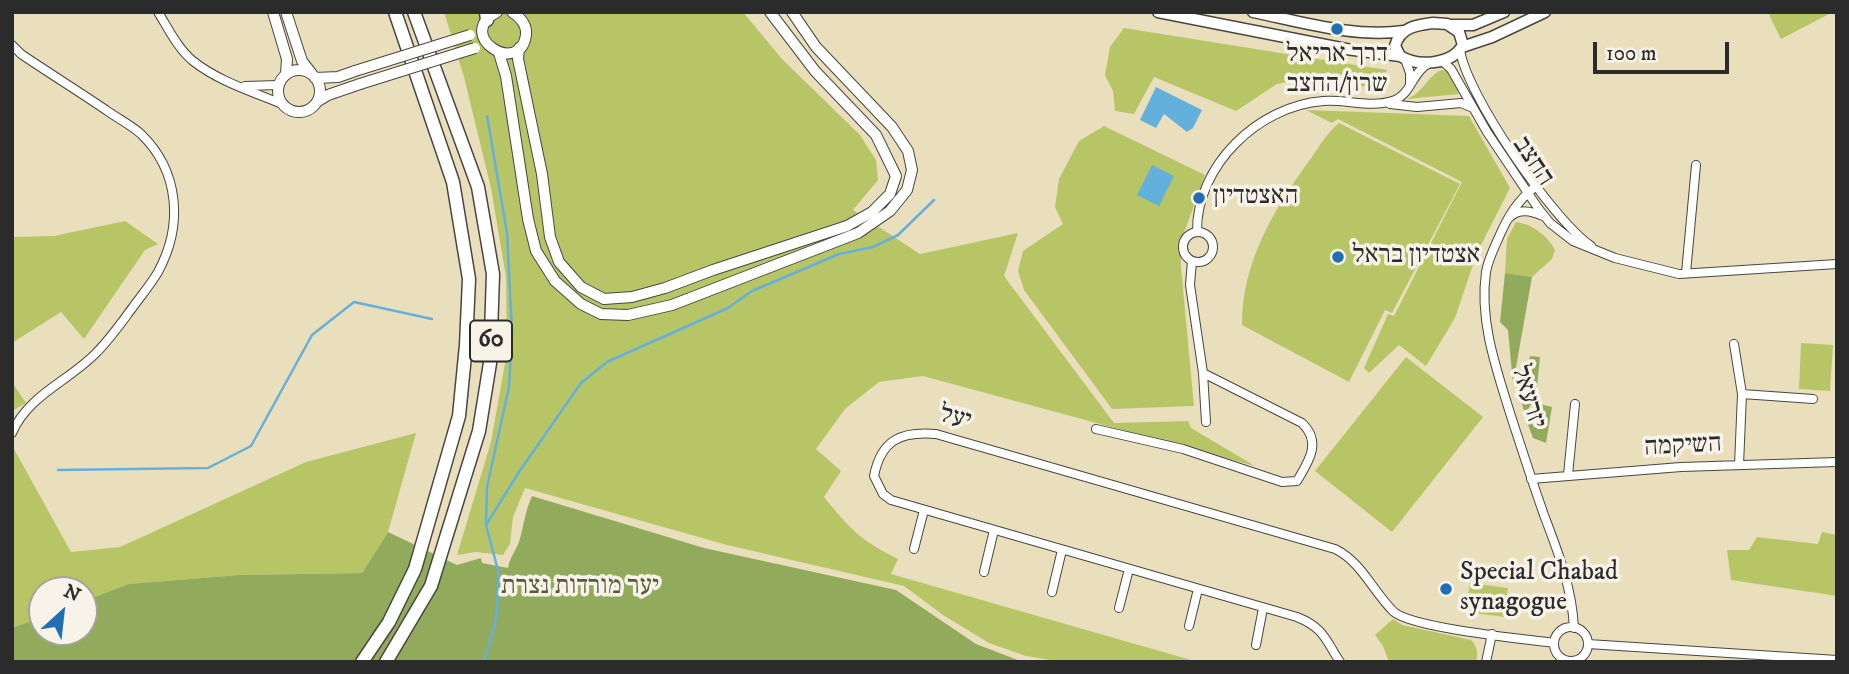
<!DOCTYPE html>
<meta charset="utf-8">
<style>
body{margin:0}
#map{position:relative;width:1849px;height:674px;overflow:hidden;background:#eadfbc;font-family:"IM FELL DW Pica",serif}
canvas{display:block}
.frame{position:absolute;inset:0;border:14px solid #2b2b2b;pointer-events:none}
.north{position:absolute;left:28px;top:576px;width:70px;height:70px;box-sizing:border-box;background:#f7f3e8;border:2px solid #a5a39c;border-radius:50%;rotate:27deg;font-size:19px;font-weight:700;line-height:28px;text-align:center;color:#2b2b2b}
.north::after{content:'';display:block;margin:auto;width:24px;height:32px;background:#1f6fb2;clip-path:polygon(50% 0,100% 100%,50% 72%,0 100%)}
.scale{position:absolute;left:1593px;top:42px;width:136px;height:32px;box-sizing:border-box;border:4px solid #2b2b2b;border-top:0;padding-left:9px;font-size:21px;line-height:24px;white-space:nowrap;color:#2b2b2b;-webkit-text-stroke:5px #f7f3e8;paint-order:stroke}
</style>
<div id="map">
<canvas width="1849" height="674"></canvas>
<div class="frame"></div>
<div class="north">N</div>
<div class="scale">100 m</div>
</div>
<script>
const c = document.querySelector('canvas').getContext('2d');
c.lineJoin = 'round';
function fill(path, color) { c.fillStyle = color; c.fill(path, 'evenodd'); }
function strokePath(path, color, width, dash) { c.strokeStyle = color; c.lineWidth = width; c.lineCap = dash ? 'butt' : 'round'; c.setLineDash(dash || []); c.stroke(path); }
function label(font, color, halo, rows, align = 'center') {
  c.font = font + ' "IM FELL DW Pica","Frank Ruhl Libre",serif'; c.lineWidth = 7; c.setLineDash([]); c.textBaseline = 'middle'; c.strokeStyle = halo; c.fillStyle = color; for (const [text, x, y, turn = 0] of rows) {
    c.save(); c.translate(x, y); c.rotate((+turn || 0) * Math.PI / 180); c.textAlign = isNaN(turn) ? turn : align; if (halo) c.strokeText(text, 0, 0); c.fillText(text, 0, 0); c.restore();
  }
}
fill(new Path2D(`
 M444 12H743L782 59 860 135 876 160 878 180 853 210 920 254 1018 233 1004 276 1114 423 1188 421 1191 428 1255 466 923 376 879 382 845 409 816 449 841 471 824 497C850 529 860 540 898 559L891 574 1198 662H1062L1026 656 989 643 943 615 904 586 727 545 525 488 513 517 510 544 503 555 476 552 457 555 491 442 507 352 506 277 491 188 464 77Z
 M1774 12H1828L1829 14 1781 39 1769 15Z
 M1124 28 1387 70 1380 85 1370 87 1300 79 1277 84 1236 111 1154 77 1134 114 1115 111 1113 91 1105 75 1110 47Z
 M1441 70 1449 72 1459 94 1407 99C1424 92 1426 78 1441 70Z
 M1306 110 1469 116 1510 188 1477 253 1455 318 1426 366 1399 345 1369 373 1364 368 1388 314 1394 316 1462 182 1338 119 1332 123Z
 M1339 123 1460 184 1392 313 1385 310 1349 382 1242 325C1241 263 1276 205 1312 157 1320 145 1328 132 1339 123Z
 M1104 126 1205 175 1181 241V267L1194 406 1112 409 1024 290 1018 271 1023 251 1063 224 1055 207 1059 179 1079 141Z
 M125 221 158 244 145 250 84 339 61 312 12 343V237L54 236Z
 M1516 222C1532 224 1547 235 1555 250L1552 259 1532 277 1505 273 1507 239Z
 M1801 343 1833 345 1830 391 1799 389Z
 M1406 357 1483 417 1392 532 1315 471Z
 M12 382 26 403 12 411Z
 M416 433 388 532 362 573 239 575 130 584 84 601V590H42V617L12 628 14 449 71 552 120 547 306 462Z
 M1822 532 1837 535V596L1731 580 1727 550H1749L1757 537 1818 544Z
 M1470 583 1508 588 1505 617 1466 612Z
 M1393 619 1402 625 1471 640C1478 647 1478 653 1476 662H1389L1383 646 1375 635Z`), '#b8c567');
fill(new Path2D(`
 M1505 273 1532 277 1513 384 1508 330 1500 322Z
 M1530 356 1540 357 1536 397 1525 414 1518 391 1527 372Z
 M1540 404 1552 407 1546 443 1533 438 1527 422Z
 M532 496 704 548 896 590 976 644 1023 662H12V628L42 617V632H84V601L129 584 239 575 362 573 388 532 457 565 481 558 482 563 508 568C510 557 515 552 519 542 524 526 525 511 532 496Z`), '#92aa5c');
fill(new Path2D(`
 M1156 87 1202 110 1193 128 1187 132 1164 114 1156 128 1140 120Z
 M1152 165 1174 176 1159 206 1137 195Z`), '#64b0dd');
strokePath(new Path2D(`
 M58 470 208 468 251 446 312 335 354 302 432 319
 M486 525 519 472 581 383 607 362 728 308 752 291 839 254 873 247 898 235 934 200
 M484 662 496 619 499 574 486 525 487 487 509 387 512 332 507 233 487 116`), '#64b0dd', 2.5);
const minor = new Path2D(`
 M158 12C168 28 178 49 193 61 218 81 253 92 282 104
 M12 45 21 54C49 73 78 91 106 110 117 118 131 125 141 134 180 172 183 226 158 272 151 284 141 296 133 307 121 323 110 339 96 353 69 381 28 395 12 433
 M1460 49C1465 93 1553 220 1591 246
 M1405 59 1410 73V83
 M1441 60 1451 69 1487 132 1538 208 1550 223 1573 241 1615 258 1679 274 1837 264
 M245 86 278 85
 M1390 104 1417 107 1461 103 1473 108
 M1536 186C1518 200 1508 216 1499 237 1494 248 1488 260 1486 272 1479 320 1496 368 1510 413 1521 447 1532 481 1544 515 1558 552 1572 587 1574 628
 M1509 218C1519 208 1531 211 1543 216
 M1197 232C1196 166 1258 106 1323 101 1345 99 1371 108 1392 101 1411 96 1412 72 1428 64
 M1183 247a15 15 0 1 1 30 0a15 15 0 1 1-30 0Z
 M1192 261 1190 285 1203 373 1206 422
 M1686 273 1696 165
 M1734 344 1742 394 1739 465
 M1742 394 1813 399
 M1096 429 1183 449 1282 482 1297 481C1309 461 1322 442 1302 423L1203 373
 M1568 475 1575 404
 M1531 479 1681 467 1837 462
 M914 549 924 510
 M984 572 994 530
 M1052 592 1062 550
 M1119 608 1129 569
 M1189 626 1198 589
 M1554 644a17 17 0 1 1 34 0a17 17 0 1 1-34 0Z
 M1588 644 1837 660
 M1256 645 1263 608
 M1340 662C1325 639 1324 628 1297 617L891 500 883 494 874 476C881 440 901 431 936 434L1335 549C1362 562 1373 592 1394 612 1413 628 1524 639 1554 643
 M1486 662 1492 634`);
const tertiary = new Path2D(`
 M273 12 287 59 286 74
 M286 12 302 61 312 74
 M497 12C453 35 520 78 526 35 527 24 520 17 512 12
 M519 48 518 59 542 174 550 237 559 262 581 287 604 299 632 297 665 288 713 270 847 226 872 212 890 194 896 176 876 135 815 71 770 12
 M499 53 506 76 528 219 536 251 555 281 581 304 601 314 628 315 672 305 858 233 890 211 907 190 912 170 908 151 892 127 816 47 792 12
 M278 91a21 21 0 1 1 42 0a21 21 0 1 1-42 0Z
 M315 78 338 77 355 71
 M318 101 328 95 360 84`);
const secondary = new Path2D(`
 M1158 12 1346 49 1400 56
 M1253 12C1302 22 1354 38 1404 31
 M1433 23 1447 24 1459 32 1463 45C1452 65 1418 67 1400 56L1395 46C1400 27 1417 25 1433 23Z
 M1450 25H1473L1504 12
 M1462 47 1492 37 1545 12`);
const trunk = new Path2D(`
 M486 12 487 20
 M362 662 389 622 415 569 459 416 466 345 469 279 453 182 395 12
 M386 662 431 586 479 431 490 363 493 274 478 187 414 12`);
strokePath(minor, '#484641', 10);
strokePath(tertiary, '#484641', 12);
strokePath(secondary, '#484641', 13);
strokePath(trunk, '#484641', 15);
strokePath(minor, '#fff', 8);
strokePath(tertiary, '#fff', 10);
strokePath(secondary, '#fff', 10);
strokePath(trunk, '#fff', 12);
const tertiaryBridge = new Path2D(`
 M355 71 470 35
 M360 84 475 48`);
strokePath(tertiaryBridge, '#484641', 12, []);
strokePath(tertiaryBridge, '#fff', 10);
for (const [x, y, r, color] of [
 [1337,29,7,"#1f6fb2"],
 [1199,198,7,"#1f6fb2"],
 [1338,257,7,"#1f6fb2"],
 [1446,589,7,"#1f6fb2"]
]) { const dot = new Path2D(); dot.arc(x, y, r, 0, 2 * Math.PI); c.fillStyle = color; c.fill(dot); strokePath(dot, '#f7f3e8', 2.5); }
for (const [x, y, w] of [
 [491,341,42]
]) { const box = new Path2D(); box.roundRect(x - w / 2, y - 20.5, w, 41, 5); c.fillStyle = '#f7f3e8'; c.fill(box); strokePath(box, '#2b2b2b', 2); }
label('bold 24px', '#2b2b2b', null, [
 ["60",491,341]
]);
label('26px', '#2b2b2b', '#f7f3e8', [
 ["דרך אריאל",1337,56,"center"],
 ["שרון/החצב",1337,86,"center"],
 ["האצטדיון",1213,198],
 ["אצטדיון בראל",1352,257],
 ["Special Chabad",1460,574],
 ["synagogue",1460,604]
], 'left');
label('26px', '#2b2b2b', '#f7f3e8', [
 ["החצב",1532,162,56],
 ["יזרעאל",1527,397,73],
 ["יעל",955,419,14],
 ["השיקמה",1683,447,-3]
]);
label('26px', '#55593d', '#f7f3e8', [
 ["יער מורדות נצרת",580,588]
]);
</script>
